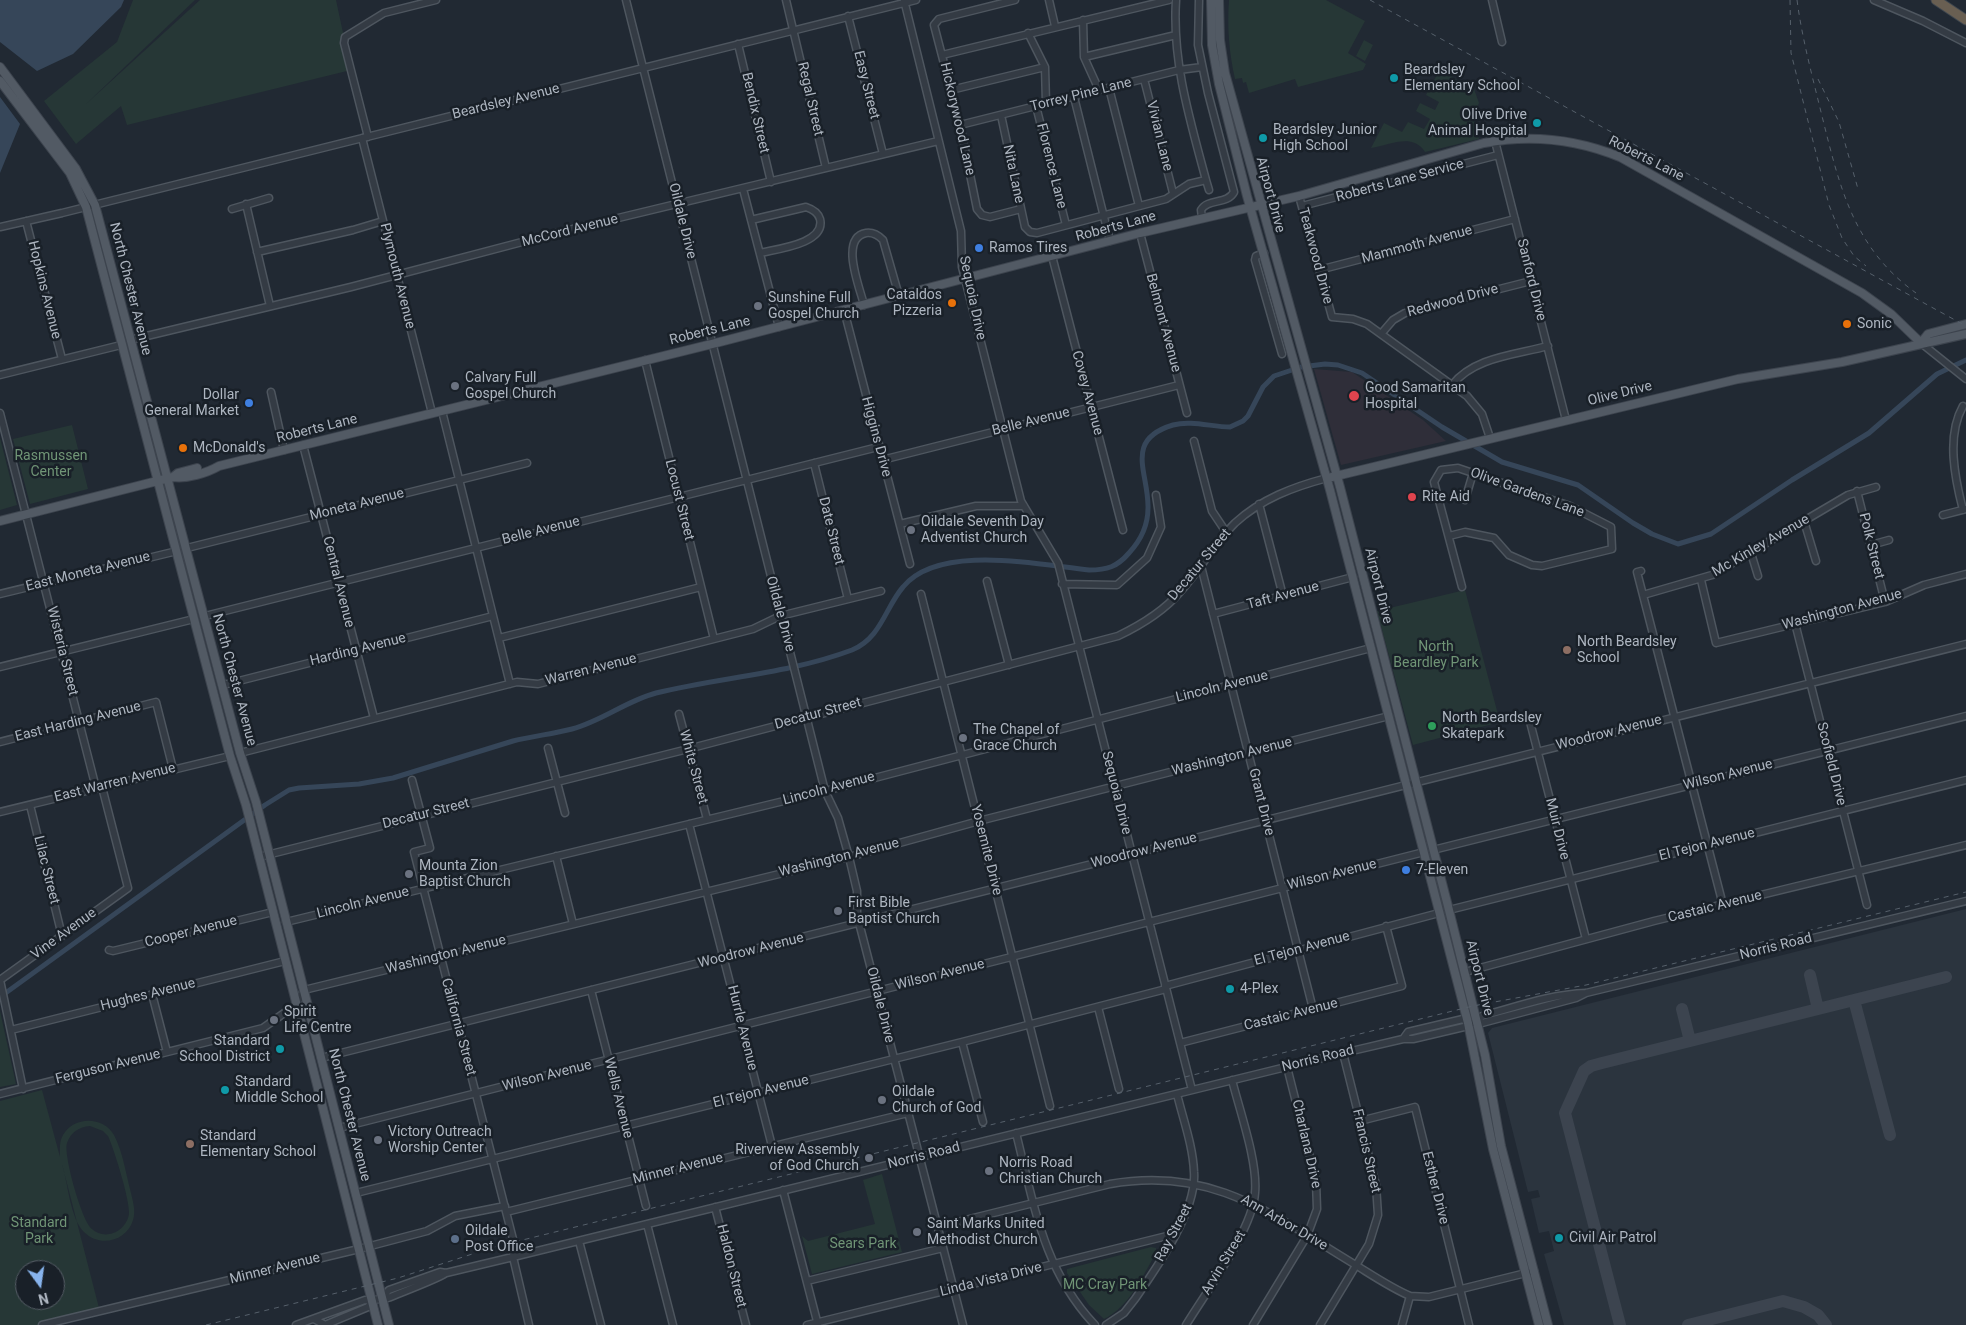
<!DOCTYPE html>
<style>
body{margin:0}
#map{position:relative;width:1966px;height:1325px;overflow:hidden;background:#212933;font-family:Roboto,sans-serif}
canvas{display:block}
.north{position:absolute;left:15px;top:1260px;width:50px;height:50px;box-sizing:border-box;background:#192028;border:1px solid #555c65;border-radius:50%;rotate:166deg;font-size:14px;font-weight:700;line-height:20px;text-align:center;color:#aeb6c1}
.north::after{content:'';display:block;margin:auto;width:18px;height:22px;background:#87b3ec;clip-path:polygon(50% 0,100% 100%,50% 72%,0 100%)}
</style>
<div id="map">
<canvas width="1966" height="1325"></canvas>
<div class="north">N</div>
</div>
<script>
const c = document.querySelector('canvas').getContext('2d');
c.lineJoin = 'round';
function fill(path, color) { c.fillStyle = color; c.fill(path, 'evenodd'); }
function strokePath(path, color, width, dash) { c.strokeStyle = color; c.lineWidth = width; c.lineCap = dash ? 'butt' : 'round'; c.setLineDash(dash || []); c.stroke(path); }
function label(font, color, halo, rows, align = 'center') {
  c.font = font + ' Roboto,sans-serif'; c.lineWidth = 5; c.setLineDash([]); c.textBaseline = 'middle'; c.strokeStyle = halo; c.fillStyle = color; for (const [text, x, y, turn = 0] of rows) {
    c.save(); c.translate(x, y); c.rotate((+turn || 0) * Math.PI / 180); c.textAlign = isNaN(turn) ? turn : align; if (halo) c.strokeText(text, 0, 0); c.fillText(text, 0, 0); c.restore();
  }
}
fill(new Path2D(`
 M1314 369 1352 372 1423 420 1446 441 1341 465Z`), '#2f2e39');
fill(new Path2D(`
 M1966 909V1325H1564L1544 1254 1554 1251 1549 1231 1539 1233 1531 1199 1540 1197 1538 1190 1528 1192 1488 1033 1492 1028Z`), '#2b343e');
fill(new Path2D(`
 M133 0H195L85 105 200 0H336L351 70 127 125 121 106 76 144 44 101 117 42Z
 M1229 0H1326L1365 21 1348 53 1366 64 1363 70 1298 87 1295 79 1249 93 1246 82 1243 83 1242 78 1235 79C1229 53 1227 27 1229 0Z
 M1364 40 1373 45 1365 61 1356 56Z
 M1438 73H1445L1474 89 1479 103 1473 116 1479 139 1425 152C1412 132 1389 146 1371 148L1384 123 1402 132 1408 122 1424 129 1430 119 1416 111 1420 103 1435 110 1439 102 1426 95Z
 M72 425 88 489 30 504 13 439Z
 M0 438 17 505 0 510Z
 M1465 590 1500 722 1413 745 1377 611Z
 M0 1011 16 1084 0 1087Z
 M42 1090 60 1157C60 1149 59 1142 63 1135 74 1116 103 1116 114 1135 123 1152 126 1175 131 1193 133 1202 136 1211 133 1220 127 1241 100 1248 84 1232 70 1218 68 1183 62 1164L99 1308 40 1325H0V1101ZM90 1126 103 1131 108 1136C114 1149 130 1200 129 1214 128 1222 121 1231 113 1233 106 1236 97 1234 92 1229 82 1222 63 1154 67 1143 71 1132 79 1127 90 1126ZM25 1270H55V1300H25Z
 M882 1174 902 1252 812 1274 802 1236 808 1241 875 1224 863 1180Z
 M1151 1247 1156 1248V1253C1142 1277 1130 1306 1104 1319L1089 1305 1067 1273V1269Z`), '#263736');
fill(new Path2D(`
 M0 0H124L121 7 73 54 37 71 0 42Z
 M0 97 20 124 0 173Z`), '#364659');
strokePath(new Path2D(`
 M0 997 265 805 289 790 299 788 359 784 393 778C433 766 473 753 513 741 533 736 553 734 572 729 602 721 626 701 656 693 721 677 788 674 852 650 881 638 885 608 903 587 939 543 1039 565 1089 570 1107 570 1117 567 1129 553 1141 540 1148 526 1148 508 1149 473 1123 440 1173 425 1191 420 1212 427 1230 427L1243 421 1248 416 1263 387 1274 376 1301 367 1325 364 1338 365 1362 373 1442 427 1502 462 1578 485 1633 523 1652 534 1678 544 1711 534 1792 480 1869 433 1937 374 1966 360`), '#364659', 5);
strokePath(new Path2D(`
 M1810 975 1818 1009
 M1854 1000 1890 1135
 M1682 1009 1690 1041
 M1620 1325 1565 1113 1584 1071 1591 1066 1602 1063 1946 977
 M1688 1325 1783 1301 1804 1307 1818 1315 1826 1325`), '#3c444f', 12);
const minor = new Path2D(`
 M626 0 825 791 838 818 849 857 857 891V915L963 1325
 M786 0 826 168
 M904 0 961 231 962 267 1021 501 1058 563 1192 1090
 M1015 0 939 19 934 25 960 125 977 209 982 215 990 217 1021 209
 M1049 0 1055 26
 M1199 0 1198 45 1208 93 1234 192C1227 205 1208 198 1201 210L1202 218
 M1492 0 1502 42
 M1874 0 1923 21 1966 43
 M848 16 883 154
 M1083 20 1084 57 1099 90
 M1028 33 1045 67 1046 103
 M738 44 771 182
 M942 55 1169 0
 M1084 57 1176 35
 M1144 79 1173 193
 M1109 88 1139 206
 M951 90 1045 67
 M1074 97 1110 241
 M1036 106 1066 225
 M1001 115 1025 227 1030 232 1037 233 1166 199 1189 184 1206 180C1190 120 1172 62 1176 0
 M960 125 1179 70 1202 67
 M368 137 344 43 345 37 384 13 436 0
 M362 138 432 413
 M1495 141 1566 420
 M1206 180 1209 190
 M743 189 779 327
 M1299 196 1332 317 1353 319 1367 324 1467 396 1482 414 1490 438
 M246 204 270 306
 M1302 206 1498 155
 M232 209 269 198
 M751 220 806 207C812 209 818 212 820 219 826 244 776 249 760 253
 M26 221 62 359
 M0 227 62 213 916 0
 M1140 233 1187 413
 M257 252 353 230 383 221
 M1264 253 1256 256 1255 260 1282 354
 M1052 256 1123 530
 M1319 270 1515 219
 M864 305C860 288 839 238 866 233 873 232 878 235 883 240L899 296
 M844 310 910 564
 M1381 334 1393 320 1405 313 1531 281
 M130 340 351 287 560 232 938 141
 M1921 343 1966 379
 M645 360 714 639
 M0 375 121 345
 M1452 385C1474 357 1515 355 1548 346
 M271 392 284 450
 M442 411 510 684
 M0 413 96 788
 M1194 441 1212 511 1226 532
 M303 445 374 718
 M882 460 1179 385
 M814 463 848 599
 M1857 491 1885 602
 M1465 500 1473 473
 M1259 504 1283 596
 M1963 510C1955 479 1946 436 1963 406
 M1943 515 1966 509
 M1804 521 1816 561
 M900 524 976 506H1024
 M1449 536 1465 532 1494 538 1509 555 1532 565 1542 566 1612 549 1611 527 1570 506 1458 468 1441 470 1434 482 1462 587
 M1871 545 1889 540
 M187 548 527 463
 M1751 553 1758 576
 M1201 566 1313 1009
 M1641 571 1637 572 1723 905
 M1701 580 1716 643 1885 602 1924 585 1966 574
 M987 581 1009 665
 M1062 584 1117 585 1147 558 1161 527 1156 495
 M0 594 177 551
 M921 594 1050 1106
 M1643 595 1712 575 1848 495 1876 487
 M1213 614 1353 577
 M205 616 878 447
 M1795 623 1867 905
 M499 638 701 587
 M0 667 194 619
 M223 685 493 616
 M679 714 707 819
 M1529 718 1586 939
 M0 742 156 702 173 769
 M548 748 565 813
 M240 753 517 682 538 684 753 629 780 616 881 591
 M412 780 430 848 414 852 514 1243 513 1257 529 1325
 M30 805 62 936
 M0 812 230 756
 M689 824 772 1146
 M1433 850 1966 716
 M556 856 573 924
 M259 857 688 749 1118 636C1141 625 1163 612 1180 592 1200 570 1214 544 1235 523 1261 499 1293 487 1327 478
 M1449 910 1966 780
 M286 922 825 791 1371 648
 M109 950 113 951 273 912
 M1465 972 1654 921 1966 845
 M0 980 128 888 102 787
 M0 980 23 1089
 M1165 986 1439 913
 M591 990 646 1206
 M152 994 167 1052
 M1098 1007 1119 1089
 M1477 1021 1482 1016C1516 1007 1551 994 1586 993L1966 901
 M11 1030 285 961
 M1403 1039 1408 1032 1463 1019 1468 1023
 M962 1042 983 1122
 M1180 1043 1402 986 1386 926
 M321 1058 1966 644
 M0 1094 263 1028 297 1004 304 990 849 857 979 821 1389 716
 M1360 1121 1415 1107 1469 1325
 M339 1128 1424 852
 M1016 1133C1034 1204 1043 1270 1095 1325
 M783 1190 818 1325
 M356 1193 962 1042 1166 989
 M715 1207 746 1325
 M506 1212 908 1113
 M647 1224 673 1325
 M937 1227 1110 1184C1213 1166 1271 1214 1354 1264 1372 1275 1391 1288 1410 1296L1429 1297 1534 1271
 M579 1241 601 1325
 M807 1281 943 1248
 M382 1297 389 1290 440 1272 446 1273 513 1257 1343 1053 1403 1039H1413L1464 1027 1477 1021 1482 1023 1576 998 1586 993
 M314 1319 325 1325 368 1307C373 1300 379 1297 388 1298 397 1294 443 1277 446 1273
 M42 1325 359 1249 427 1231 455 1216 505 1206
 M296 1325 365 1300 372 1301
 M807 1325 1175 1234
 M1106 1325 1124 1313 1135 1299C1157 1267 1197 1211 1194 1172 1193 1146 1183 1119 1177 1094
 M1186 1325C1206 1292 1253 1229 1255 1193 1258 1162 1240 1112 1232 1080
 M1253 1325 1307 1236 1317 1209 1316 1181 1287 1067
 M1320 1325 1369 1244 1378 1215 1376 1185 1343 1053
 M1402 1325 1410 1296`);
const major = new Path2D(`
 M1211 0 1212 45 1219 84 1247 196 1330 490 1468 1023 1493 1149 1539 1325
 M1219 0 1220 40 1225 73 1340 487 1449 910 1485 1055 1501 1146 1548 1325
 M0 67 76 169 95 205 240 753 256 802 389 1325
 M0 81 70 173 86 207 230 756 246 805 378 1325
 M1921 343 1928 334 1966 324
 M173 477 178 473 197 468
 M1332 477 1738 379 1842 362 1966 334
 M0 521 173 477C187 479 207 473 219 466L712 344 1140 233 1299 196 1484 143C1531 134 1576 139 1620 157L1862 293 1891 314 1921 343`);
const highway = new Path2D(`
 M1936 0 1966 20`);
strokePath(minor, '#4e565f', 9);
strokePath(major, '#3d444e', 10);
strokePath(highway, '#3e464f', 11);
strokePath(minor, '#343b44', 6);
strokePath(major, '#525a64', 8);
strokePath(highway, '#695f52', 9);
strokePath(new Path2D(`
 M1370 0 1966 326
 M1790 0 1791 53 1829 205 1842 238 1854 256 1866 266
 M1797 0C1802 38 1812 75 1821 112 1839 184 1852 247 1916 293
 M1818 79 1839 122 1858 189
 M206 1325 398 1278 494 1247 917 1143 1473 1006 1586 985 1966 892`), '#56606b', 1, [5, 5]);
for (const [x, y, r, color] of [
 [1394,78,5,"#0f9aa8"],
 [1537,123,5,"#0f9aa8"],
 [1263,138,5,"#0f9aa8"],
 [979,248,5,"#3f7fe0"],
 [952,303,5,"#e8710a"],
 [758,306,5,"#6b7280"],
 [1847,324,5,"#e8710a"],
 [455,386,5,"#6b7280"],
 [1354,396,6,"#e0444e"],
 [249,403,5,"#3f7fe0"],
 [183,448,5,"#e8710a"],
 [1412,497,5,"#e0444e"],
 [911,530,5,"#6b7280"],
 [1567,650,5,"#8d6e63"],
 [1432,726,5,"#2e9e5b"],
 [963,738,5,"#6b7280"],
 [1406,870,5,"#3f7fe0"],
 [409,874,5,"#6b7280"],
 [838,911,5,"#6b7280"],
 [1230,989,5,"#0f9aa8"],
 [274,1020,5,"#6b7280"],
 [280,1049,5,"#0f9aa8"],
 [225,1090,5,"#0f9aa8"],
 [882,1100,5,"#6b7280"],
 [378,1140,5,"#6b7280"],
 [190,1144,5,"#8d6e63"],
 [869,1158,5,"#6b7280"],
 [989,1171,5,"#6b7280"],
 [917,1232,5,"#6b7280"],
 [1559,1238,5,"#0f9aa8"],
 [455,1239,5,"#5c6f8a"]
]) { const dot = new Path2D(); dot.arc(x, y, r, 0, 2 * Math.PI); c.fillStyle = color; c.fill(dot); strokePath(dot, '#192028', 2); }
label('14px', '#aeb6c1', '#192028', [
 ["Beardsley",1404,70],
 ["Elementary School",1404,86],
 ["Olive Drive",1527,115,"right"],
 ["Animal Hospital",1527,131,"right"],
 ["Beardsley Junior",1273,130],
 ["High School",1273,146],
 ["Ramos Tires",989,248],
 ["Cataldos",942,295,"right"],
 ["Pizzeria",942,311,"right"],
 ["Sunshine Full",768,298],
 ["Gospel Church",768,314],
 ["Sonic",1857,324],
 ["Calvary Full",465,378],
 ["Gospel Church",465,394],
 ["Good Samaritan",1365,388],
 ["Hospital",1365,404],
 ["Dollar",239,395,"right"],
 ["General Market",239,411,"right"],
 ["McDonald's",193,448],
 ["Rite Aid",1422,497],
 ["Oildale Seventh Day",921,522],
 ["Adventist Church",921,538],
 ["North Beardsley",1577,642],
 ["School",1577,658],
 ["North Beardsley",1442,718],
 ["Skatepark",1442,734],
 ["The Chapel of",973,730],
 ["Grace Church",973,746],
 ["Mounta Zion",419,866],
 ["Baptist Church",419,882],
 ["7-Eleven",1416,870],
 ["First Bible",848,903],
 ["Baptist Church",848,919],
 ["4-Plex",1240,989],
 ["Spirit",284,1012],
 ["Life Centre",284,1028],
 ["Standard",270,1041,"right"],
 ["School District",270,1057,"right"],
 ["Standard",235,1082],
 ["Middle School",235,1098],
 ["Oildale",892,1092],
 ["Church of God",892,1108],
 ["Victory Outreach",388,1132],
 ["Worship Center",388,1148],
 ["Standard",200,1136],
 ["Elementary School",200,1152],
 ["Riverview Assembly",859,1150,"right"],
 ["of God Church",859,1166,"right"],
 ["Norris Road",999,1163],
 ["Christian Church",999,1179],
 ["Saint Marks United",927,1224],
 ["Methodist Church",927,1240],
 ["Oildale",465,1231],
 ["Post Office",465,1247],
 ["Civil Air Patrol",1569,1238]
], 'left');
label('14px', '#aeb6c1', '#192028', [
 ["Easy Street",866,85,76],
 ["Torrey Pine Lane",1081,95,-14],
 ["Regal Street",810,99,77],
 ["Beardsley Avenue",506,102,-14],
 ["Bendix Street",755,113,77],
 ["Hickorywood Lane",957,119,77],
 ["Vivian Lane",1159,136,76],
 ["Roberts Lane",1646,159,27],
 ["Florence Lane",1051,166,76],
 ["Nita Lane",1013,174,78],
 ["Roberts Lane Service",1400,181,-15],
 ["Airport Drive",1270,195,75],
 ["Oildale Drive",682,221,76],
 ["Roberts Lane",1116,227,-15],
 ["McCord Avenue",570,231,-14],
 ["Mammoth Avenue",1417,245,-15],
 ["Teakwood Drive",1315,256,75],
 ["Plymouth Avenue",397,276,76],
 ["Sanford Drive",1531,280,76],
 ["North Chester Avenue",130,289,76],
 ["Hopkins Avenue",44,290,76],
 ["Sequoia Drive",972,298,78],
 ["Redwood Drive",1453,301,-15],
 ["Belmont Avenue",1163,323,75],
 ["Roberts Lane",710,331,-14],
 ["Covey Avenue",1087,393,75],
 ["Olive Drive",1620,394,-14],
 ["Belle Avenue",1031,422,-14],
 ["Roberts Lane",317,429,-14],
 ["Higgins Drive",876,437,75],
 ["Olive Gardens Lane",1527,493,20],
 ["Locust Street",679,500,76],
 ["Moneta Avenue",357,505,-14],
 ["Belle Avenue",541,531,-14],
 ["Date Street",831,531,76],
 ["Mc Kinley Avenue",1761,546,-30],
 ["Polk Street",1871,546,76],
 ["Decatur Street",1200,565,-50],
 ["East Moneta Avenue",88,572,-14],
 ["Central Avenue",338,582,76],
 ["Airport Drive",1378,586,76],
 ["Taft Avenue",1283,596,-15],
 ["Washington Avenue",1842,610,-15],
 ["Oildale Drive",780,614,75],
 ["Harding Avenue",358,650,-14],
 ["Wisteria Street",62,651,76],
 ["Warren Avenue",591,670,-14],
 ["North Chester Avenue",234,680,75],
 ["Lincoln Avenue",1222,687,-14],
 ["Decatur Street",818,714,-15],
 ["East Harding Avenue",78,722,-14],
 ["Woodrow Avenue",1609,733,-14],
 ["Washington Avenue",1232,757,-14],
 ["Scofield Drive",1831,764,76],
 ["White Street",693,767,75],
 ["Wilson Avenue",1728,775,-14],
 ["East Warren Avenue",115,783,-14],
 ["Lincoln Avenue",829,789,-15],
 ["Sequoia Drive",1116,793,76],
 ["Grant Drive",1261,802,76],
 ["Decatur Street",426,814,-14],
 ["Muir Drive",1557,829,76],
 ["El Tejon Avenue",1707,845,-14],
 ["Yosemite Drive",986,850,76],
 ["Woodrow Avenue",1144,851,-14],
 ["Washington Avenue",839,858,-14],
 ["Lilac Street",46,870,76],
 ["Wilson Avenue",1332,875,-14],
 ["Lincoln Avenue",363,903,-14],
 ["Castaic Avenue",1715,907,-14],
 ["Cooper Avenue",191,932,-14],
 ["Vine Avenue",64,934,-36],
 ["Norris Road",1776,947,-14],
 ["El Tejon Avenue",1302,949,-15],
 ["Woodrow Avenue",751,951,-14],
 ["Washington Avenue",446,955,-14],
 ["Wilson Avenue",940,975,-14],
 ["Airport Drive",1479,978,76],
 ["Hughes Avenue",148,995,-14],
 ["Oildale Drive",880,1005,76],
 ["Castaic Avenue",1291,1015,-14],
 ["California Street",458,1027,75],
 ["Hurrle Avenue",742,1028,76],
 ["Norris Road",1318,1059,-14],
 ["Ferguson Avenue",108,1067,-14],
 ["Wilson Avenue",547,1076,-14],
 ["El Tejon Avenue",761,1092,-14],
 ["Wells Avenue",618,1098,76],
 ["North Chester Avenue",349,1115,76],
 ["Charlana Drive",1306,1144,77],
 ["Francis Street",1366,1151,77],
 ["Norris Road",924,1156,-14],
 ["Minner Avenue",678,1169,-14],
 ["Esther Drive",1435,1188,76],
 ["Ann Arbor Drive",1284,1223,30],
 ["Ray Street",1174,1233,-62],
 ["Arvin Street",1224,1263,-59],
 ["Haldon Street",731,1266,76],
 ["Minner Avenue",275,1269,-14],
 ["Linda Vista Drive",991,1280,-14]
]);
label('14px', '#709576', '#192028', [
 ["Rasmussen",51,456],
 ["Center",51,472],
 ["North",1436,647],
 ["Beardley Park",1436,663],
 ["Standard",39,1223],
 ["Park",39,1239],
 ["Sears Park",863,1244],
 ["MC Cray Park",1105,1285]
]);
</script>
